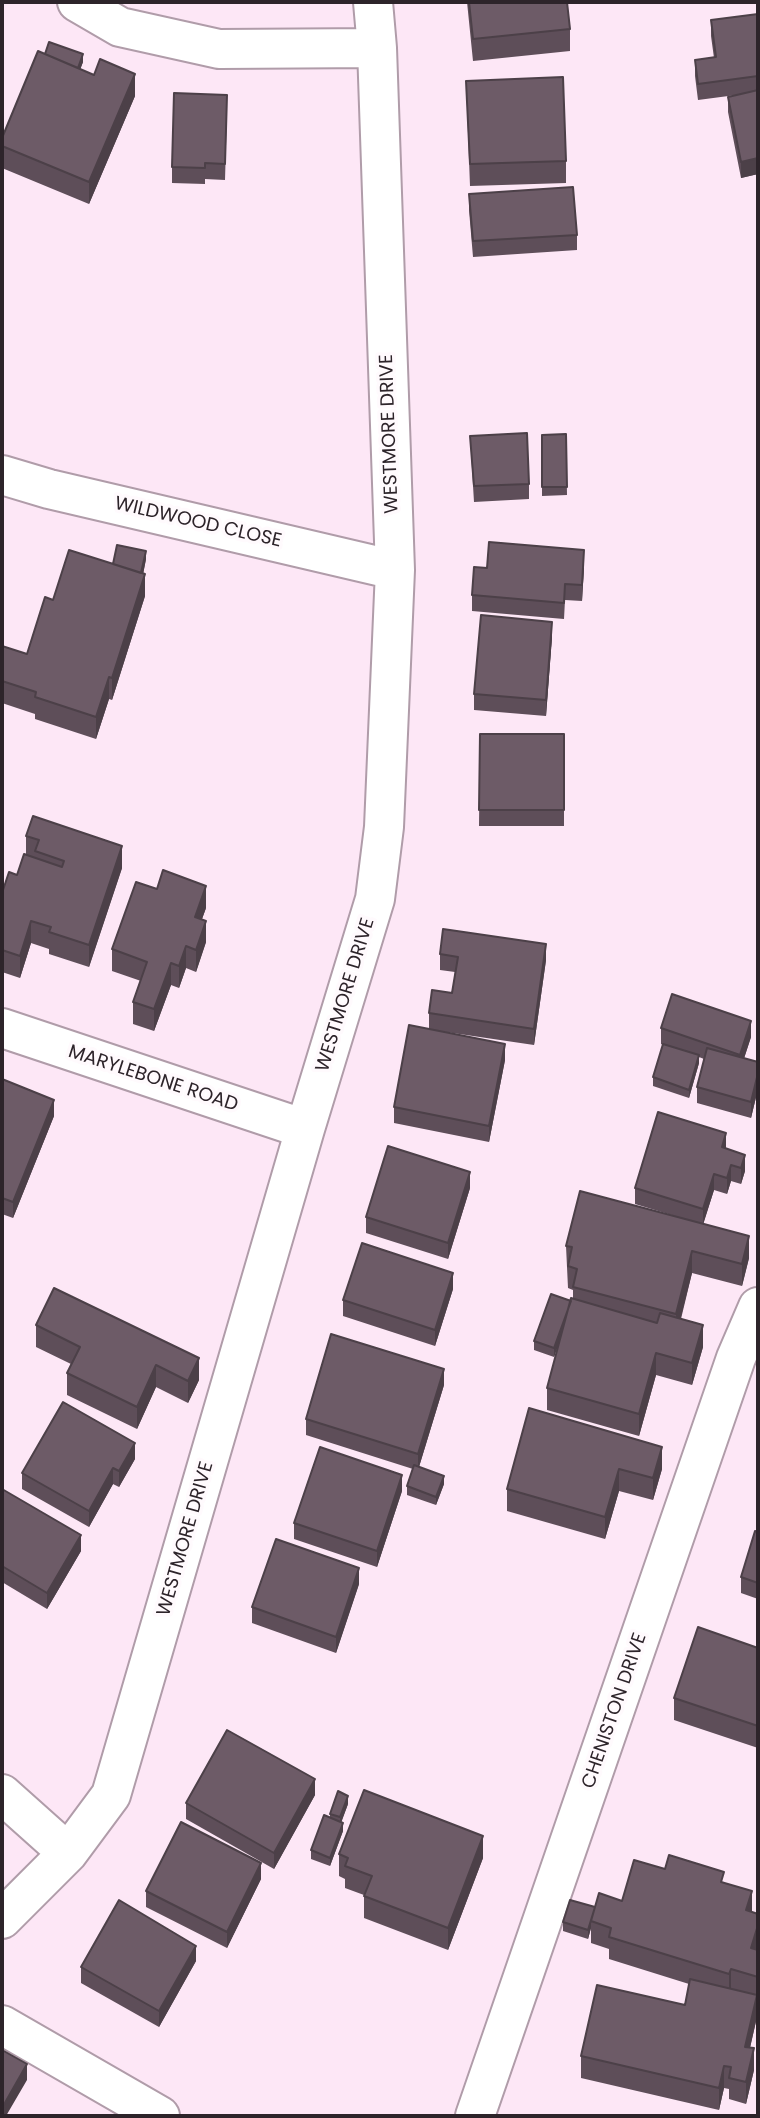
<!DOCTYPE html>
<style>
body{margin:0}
#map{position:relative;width:760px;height:2118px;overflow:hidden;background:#fde7f6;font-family:Poppins,sans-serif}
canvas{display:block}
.frame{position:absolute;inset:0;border:4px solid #2d242a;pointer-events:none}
</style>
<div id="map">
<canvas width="760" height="2118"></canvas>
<div class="frame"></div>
</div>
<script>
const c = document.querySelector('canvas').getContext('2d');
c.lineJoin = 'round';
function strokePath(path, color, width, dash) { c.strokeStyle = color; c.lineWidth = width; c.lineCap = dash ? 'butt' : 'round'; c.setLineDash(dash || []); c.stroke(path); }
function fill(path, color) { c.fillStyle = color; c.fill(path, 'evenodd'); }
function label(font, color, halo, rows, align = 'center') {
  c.font = font + ' Poppins,sans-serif'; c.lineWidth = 7; c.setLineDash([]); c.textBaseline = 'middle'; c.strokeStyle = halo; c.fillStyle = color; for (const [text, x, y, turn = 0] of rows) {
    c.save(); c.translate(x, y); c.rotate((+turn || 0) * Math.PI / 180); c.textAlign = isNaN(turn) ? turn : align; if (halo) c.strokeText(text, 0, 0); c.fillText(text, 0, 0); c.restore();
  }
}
const street = new Path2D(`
 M77 2 120 27 219 49 377 48
 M2 475 49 489 395 570
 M2 1028 305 1129
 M2 1794 68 1853
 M2 1919 68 1853 111 1795 305 1129 375 899 384 827 395 570 377 48 373 2
 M2 2025 160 2116
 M475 2116 736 1358 758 1307`);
strokePath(street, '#b09ca9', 42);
strokePath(street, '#fff', 38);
fill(new Path2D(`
 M467 2H567L570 29V51L473 61Z
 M758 14V174L741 178 728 112V97L736 95 698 100 695 76V60L714 58 711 36V20Z
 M45 54 83 62 80 69 135 96 89 204 2 168V138Z
 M466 81 566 161V183L470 186Z
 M227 111 225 180 205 179V184L172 183V167Z
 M469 194 577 235V250L473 257 469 210Z
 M566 434 567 495 542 496V435Z
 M470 436 529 484V499L474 502Z
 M146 559 143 574 145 596 112 700 109 699 96 739 35 719V714L2 703V646L27 654 53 600 113 564Z
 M584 566 582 601 565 600 564 619 472 611V595L487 568Z
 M552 637 546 716 474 710V694Z
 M480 734H564V826H479Z
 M26 836 122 868 89 967 49 954V949L31 943 20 978 2 972V893L17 875 26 855Z
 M206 908 202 919 206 942 196 972 186 968 179 988 171 985 154 1031 133 1024V1002L141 981 112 971V949Z
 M440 954 546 960 534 1045 439 1031 505 1060 489 1142 394 1123V1107L429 1029V1013L452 993 455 972 440 970Z
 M661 1028 751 1037 744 1058 758 1062V1089L751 1118 697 1103V1087L704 1059 699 1057V1063L689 1098 653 1086V1077L663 1045 661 1044Z
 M2 1079 54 1116 13 1218 2 1214Z
 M726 1149 745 1171 741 1184 731 1181 727 1194 714 1190 703 1224 749 1258 742 1286 692 1273 681 1319 703 1347 692 1385 656 1375 639 1436 547 1410V1388L559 1343 554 1357 534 1350V1341L573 1299V1290L568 1288 566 1246 675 1216 635 1204V1188Z
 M470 1188 448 1259 366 1233V1217Z
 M453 1289 435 1346 343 1316V1300Z
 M36 1325 199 1380 188 1403 156 1387 137 1429 67 1395V1373L71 1364 36 1347Z
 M444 1385 419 1467 444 1484 436 1505 407 1495V1486L413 1469 306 1435V1419Z
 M529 1408 662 1469 653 1500 619 1491 605 1539 507 1511V1489Z
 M135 1459 119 1487 113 1484 89 1527 22 1489V1473Z
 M2 1489 81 1551 47 1609 2 1582Z
 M402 1491 377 1567 294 1539V1523Z
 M758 1532V1599L741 1593V1577Z
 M359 1584 336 1653 252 1623V1607Z
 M758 1648V1748L674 1720V1698Z
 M315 1795 274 1869 186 1819V1803Z
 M348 1804 341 1822 343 1831 330 1866 311 1859V1850L330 1818V1814Z
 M339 1854 483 1858 448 1950 364 1918V1895L345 1888V1879L339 1876Z
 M665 1869 724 1882 752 1912 758 1914 757 2017 750 2048 754 2070 746 2104 729 2099V2089L724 2088 719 2110 581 2078V2056L685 2005 689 1984 609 1959V1949L591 1943V1928L588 1939 563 1931V1922L595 1907 622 1901Z
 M261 1879 227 1948 146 1907V1891Z
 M196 1961 159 2027 81 1983V1967Z`), '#5e4e59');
fill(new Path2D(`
 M83 54V62L75 84V75Z
 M135 74V96L89 204V182Z
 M758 158V174L741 178V162Z
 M584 550V566L582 601V585Z
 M146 551V559L140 590V581Z
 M145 574V596L112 700V678Z
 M552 622V637L546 716V700Z
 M109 677V699L96 739V717Z
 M122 846V868L89 967V945Z
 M206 886V908L195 938V917Z
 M31 921V943L20 978V956Z
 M206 921V942L196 972V950Z
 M546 944V960L534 1045V1029Z
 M186 946V968L179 988V966Z
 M171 963V985L154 1031V1009Z
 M751 1021V1037L740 1071V1055Z
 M505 1044V1060L489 1142V1126Z
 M699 1055V1063L689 1098V1090Z
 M758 1073V1089L751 1118V1102Z
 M54 1100V1116L13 1218V1202Z
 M726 1133V1149L722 1147Z
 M745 1155V1171L741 1184V1168Z
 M731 1165V1181L727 1194V1178Z
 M470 1172V1188L448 1259V1243Z
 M714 1174V1190L703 1225V1209Z
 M749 1236V1258L742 1286V1264Z
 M692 1251V1273L676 1336V1314Z
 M453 1273V1289L435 1346V1330Z
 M571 1302V1310L554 1357V1348Z
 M703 1325V1347L692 1385V1363Z
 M656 1353V1375L639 1436V1414Z
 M199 1358V1380L188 1403V1381Z
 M156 1365V1387L137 1429V1407Z
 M444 1369V1385L418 1470V1454Z
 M135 1443V1459L119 1487V1471Z
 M662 1447V1469L653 1500V1478Z
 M113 1468V1484L89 1527V1511Z
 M619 1469V1491L605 1539V1517Z
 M402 1475V1491L377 1567V1551Z
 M444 1476V1484L436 1505V1497Z
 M81 1535V1551L47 1609V1593Z
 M359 1568V1584L336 1653V1637Z
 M315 1779V1795L274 1869V1853Z
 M348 1796V1804L340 1826V1817Z
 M343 1823V1831L330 1866V1858Z
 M483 1836V1858L448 1950V1928Z
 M261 1863V1879L227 1948V1932Z
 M752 1891V1913L746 1910Z
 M595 1907 591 1921V1928L588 1939V1930Z
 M758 1925V1947L751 1970V1948Z
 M196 1946V1961L159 2027V2011Z
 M731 1969V1991L729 1996V1974Z
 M757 1995V2017L745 2069V2047Z
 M754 2048V2070L746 2104V2082Z
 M27 2064V2080L6 2116H2V2108Z
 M724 2066V2088L719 2110V2088Z`), '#4c4048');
const building = new Path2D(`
 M469 2H567L570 29 473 39Z
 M758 14V76L698 84 695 60 716 57 711 20Z
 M49 42 83 54 78 68 45 54Z
 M38 51 94 75 100 59 135 74 89 182 2 146V138Z
 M563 77 566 161 470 164 466 81Z
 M758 90V158L741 162 728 97Z
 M174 93 227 95 225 164 205 163V168L172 167Z
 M573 187 577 235 473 241 469 194Z
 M527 433 529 484 474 486 470 436Z
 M566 434 567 487H542V435Z
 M489 542 584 550 582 585 565 584 564 603 472 595 474 567 487 568Z
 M117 545 146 551 141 573 113 564Z
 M69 550 145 574 112 678 109 677 96 717 35 697 36 692 2 681V646L27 654 45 597 53 600Z
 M481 615 552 622 546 700 474 694Z
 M480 734H564V810H479Z
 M33 816 122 846 89 945 49 932 51 927 31 921 20 956 2 950V893L9 872 17 875 24 854 62 867 64 861 35 851 39 840 26 836Z
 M163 870 206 886 195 917 206 921 196 950 186 946 179 966 171 963 154 1009 133 1002 147 962 112 949 136 882 157 889Z
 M443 929 546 944 534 1029 429 1013 432 990 452 993 458 957 440 954Z
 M672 994 751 1021 740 1055 661 1028Z
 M409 1025 505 1044 489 1126 394 1107Z
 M663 1044 699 1055 689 1090 653 1077Z
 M707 1048 758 1062V1073L751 1102 697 1087Z
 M2 1079 54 1100 13 1202 2 1198Z
 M658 1112 726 1133 722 1147 745 1155 741 1168 731 1165 727 1178 714 1174 703 1209 635 1188Z
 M388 1146 470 1172 448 1243 366 1217Z
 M580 1191 749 1236 742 1264 692 1251 676 1314 573 1287 577 1269 568 1266 572 1247 566 1246Z
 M362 1243 453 1273 435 1330 343 1300Z
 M54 1288 199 1358 188 1381 156 1365 137 1407 67 1373 80 1347 36 1325Z
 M551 1294 571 1301 554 1348 534 1341Z
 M571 1298 657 1323 660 1313 703 1325 692 1363 656 1353 639 1414 547 1388Z
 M331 1334 444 1369 418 1454 306 1419Z
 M63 1402 135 1443 119 1471 113 1468 89 1511 22 1473Z
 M529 1408 662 1447 653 1478 619 1469 605 1517 507 1489Z
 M320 1447 402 1475 377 1551 294 1523Z
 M414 1465 444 1476 436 1497 407 1486Z
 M2 1489 81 1535 47 1593 2 1566Z
 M755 1531 758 1532V1583L741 1577Z
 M276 1539 359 1568 336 1637 252 1607Z
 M698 1627 758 1648V1726L674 1698Z
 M227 1730 315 1779 274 1853 186 1803Z
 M364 1790 483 1836 448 1928 364 1896 372 1876 345 1866 348 1858 339 1854Z
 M338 1791 348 1796 340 1817 330 1814Z
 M324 1815 343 1823 330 1858 311 1850Z
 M181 1822 261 1863 227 1932 146 1891Z
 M669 1855 724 1872 721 1882 752 1891 746 1910 758 1914V1925L751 1948 758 1950V1977L731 1969 729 1974 609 1937 611 1928 591 1921 599 1893 622 1901 634 1860 665 1869Z
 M119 1900 196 1946 159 2011 81 1967Z
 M570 1900 595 1907 588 1930 563 1922Z
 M690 1979 757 1995 745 2047 754 2048 746 2082 729 2078 731 2067 724 2066 719 2088 581 2056 597 1985 685 2005Z
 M2 2050 27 2064 2 2108Z`);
fill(building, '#6d5b67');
strokePath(building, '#4c4048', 2);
label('19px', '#2d242a', '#fffafd', [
 ["WESTMORE DRIVE",390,434,-92],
 ["WILDWOOD CLOSE",198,523,13],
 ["WESTMORE DRIVE",346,995,-73],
 ["MARYLEBONE ROAD",153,1079,18],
 ["WESTMORE DRIVE",186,1539,-74],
 ["CHENISTON DRIVE",615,1711,-71]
]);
</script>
